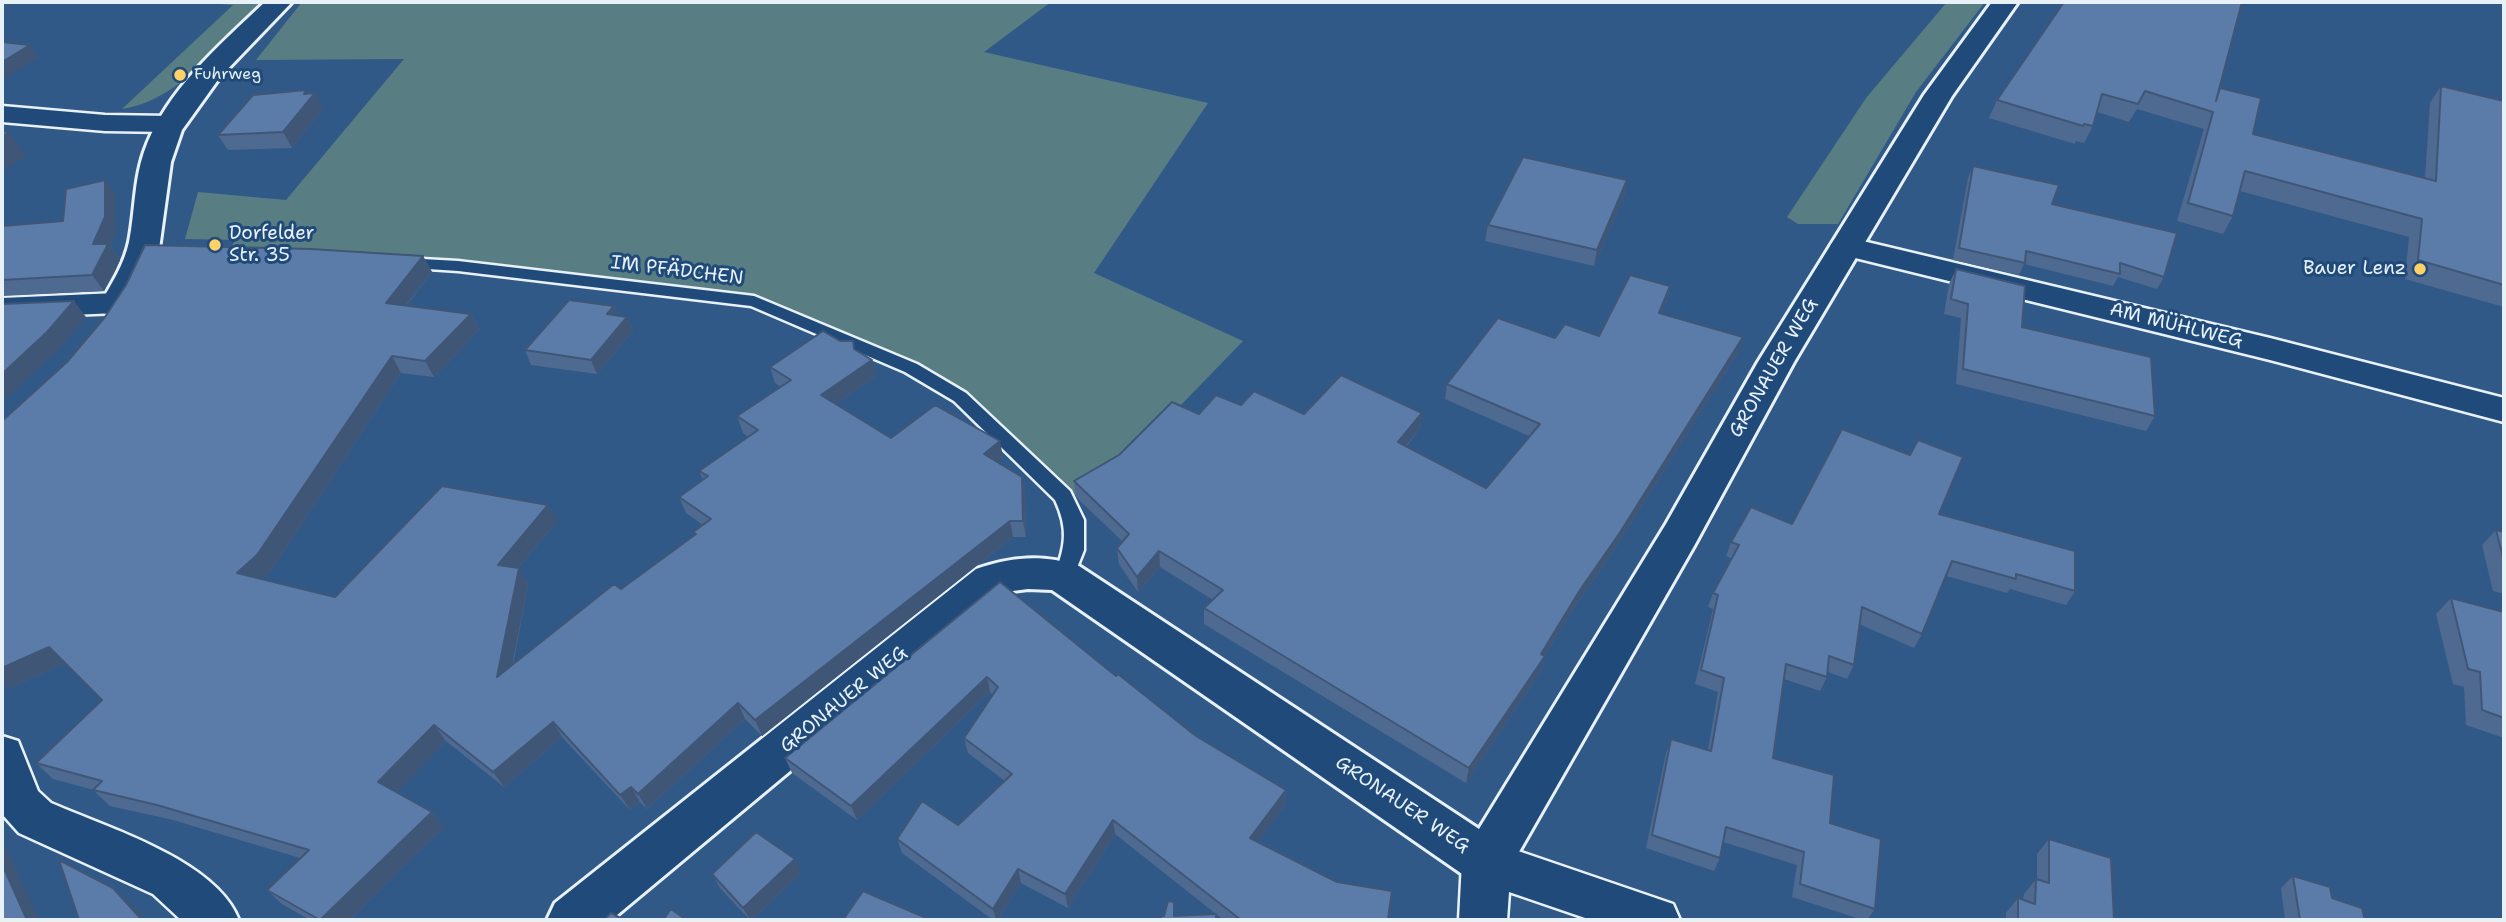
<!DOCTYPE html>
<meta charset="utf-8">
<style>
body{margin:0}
#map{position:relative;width:2506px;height:922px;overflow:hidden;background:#315988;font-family:"Shantell Sans",sans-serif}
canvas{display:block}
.frame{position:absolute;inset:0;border:4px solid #e8f1f8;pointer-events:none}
</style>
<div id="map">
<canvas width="2506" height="922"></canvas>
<div class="frame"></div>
</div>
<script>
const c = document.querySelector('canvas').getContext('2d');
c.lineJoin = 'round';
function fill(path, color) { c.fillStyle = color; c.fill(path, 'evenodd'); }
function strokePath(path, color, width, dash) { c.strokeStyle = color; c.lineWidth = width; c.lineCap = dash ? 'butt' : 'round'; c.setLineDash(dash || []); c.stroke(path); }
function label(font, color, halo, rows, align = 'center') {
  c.font = font + ' "Shantell Sans",sans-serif'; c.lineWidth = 6; c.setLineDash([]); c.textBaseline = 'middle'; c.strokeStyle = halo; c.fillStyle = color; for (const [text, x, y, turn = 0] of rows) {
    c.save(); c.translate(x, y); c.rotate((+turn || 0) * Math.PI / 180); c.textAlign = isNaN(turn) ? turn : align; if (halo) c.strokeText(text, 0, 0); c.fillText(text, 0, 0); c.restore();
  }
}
fill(new Path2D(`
 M195 2H262C222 42 181 100 122 109L233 5Z
 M302 2H1051L984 52 1208 103 1094 273 1243 341 1118 470 1074 496 976 399 931 369 768 300 463 259 229 249 236 240 185 239 198 192 286 200 404 59 256 60Z
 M1947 2H1985L1916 92 1838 224H1798L1787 217 1866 98Z`), '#587e83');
const service = new Path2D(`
 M404 258 458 261 754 296 917 364 966 393 1070 491 1084 520V550L1071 583 1064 585 1057 583 1054 577C1065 547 1069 530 1055 500L954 401 905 372 751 306 458 271 398 267 396 263Z`);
const minor = new Path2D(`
 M2 106 105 115 170 116 180 118 184 124 180 130 170 132 105 131 2 122Z
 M1846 237 2270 338 2504 398V422L2270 360 1835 253 1830 246 1835 239Z
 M117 293 129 296 133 303 129 310 117 313 2 318V298Z
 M2 736 18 741 38 791 51 803C108 828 216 860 239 920H181L153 894 19 833 2 814Z
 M1486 840 1673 904 1680 920H1591L1509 892 1507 920H1459L1462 862 1469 847Z`);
const tertiary = new Path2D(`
 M1992 2H2018L1952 96 1794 362 1694 546 1504 878 1486 885 1468 878 1052 590 1028 589 1005 592 611 920H547L555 903 976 569C1012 557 1042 554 1079 566L1479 829 1666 524 1758 362 1924 95Z`);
const secondary = new Path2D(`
 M265 2H292L220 77 182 130 171 162 159 249 146 282 128 313 116 316 104 313 99 305C111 285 124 265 129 242 135 212 134 181 144 152 165 91 220 45 265 2Z`);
strokePath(service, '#e8f1f8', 5);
strokePath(minor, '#e8f1f8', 5);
strokePath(tertiary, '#e8f1f8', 6);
strokePath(secondary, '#e8f1f8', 6);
fill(service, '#1f4a7a');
fill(minor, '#1f4a7a');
fill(tertiary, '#1f4a7a');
fill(secondary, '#1f4a7a');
fill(new Path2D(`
 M2064 2 2219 90 2253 134 2425 178 2430 103 2441 86 2504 101V307L2405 279 2409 237 2240 191 2233 216 2223 234 2177 221 2204 129 2137 109 2129 122 2097 112 2093 126 2084 143 2076 141 2075 144 1989 118 1997 100Z
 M308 94 323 109 292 148 228 150 218 135Z
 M1973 166 2052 204 2164 277 2157 289 2118 277 2113 286 2024 264 2019 275 1953 260 1968 178Z
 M1627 180 1624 196 1594 266 1485 241 1488 225Z
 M116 195V233L110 246 120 260 104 291 2 296V226L63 221Z
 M423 256 432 272 406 306 471 314 479 330 434 377 401 373 270 572 261 579 335 597 557 521 518 568 528 584 513 665 621 589 694 535 693 532 703 525 686 513 679 497 703 480 699 471 749 437 743 433 737 416 781 387 775 383 770 367 855 350 876 376 836 404 891 438 1003 457 997 462 1022 477 1025 493 1026 537H1013L762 736 745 719 647 809 640 802 630 810 562 737 504 787 446 741 396 792 432 812 444 827 350 920H310L282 904 267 890 300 858 173 820 110 806 93 790H94L53 779 36 763 102 700 65 663 10 688 4 682 2 683V421Z
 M1956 269 2022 327 2155 416 2146 431 1956 384 1961 318 1944 314 1949 284Z
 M1670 286 1666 302 1661 313 1738 352 1614 550 1575 606 1544 657 1541 671 1466 783 1204 624V608L1213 600 1160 567 1138 592 1119 564 1117 548 1123 542 1076 497 1074 481 1199 414 1241 405 1304 414 1422 413 1420 428 1406 447 1486 488 1529 436 1445 399 1447 384 1555 338 1599 336Z
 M614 306 618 315 627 317 633 331 597 374 531 365 525 350Z
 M1939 514 2075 591 2066 605 2010 589 2007 593 1946 576 1922 634 1914 648 1859 624 1854 665 1847 679 1828 672 1827 677 1820 691 1784 679 1773 758 1830 823 1875 909 1867 920H1863L1792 897 1797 865 1723 842 1720 858 1714 871 1646 848 1666 753 1671 739 1708 750 1718 692 1695 684 1713 609 1708 607 1713 593 1732 559 1726 556 1731 542 1792 524Z
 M2496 530 2504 532V594L2493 591 2482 545Z
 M1000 582 1116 676 1196 736 1286 790 1285 805 1258 841 1388 919 1397 920H1224L1216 914 1175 916 1216 914 1115 834 1068 908 1021 883 998 920H993L902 853 897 839 958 825 1005 781 968 753 964 738 993 695 990 692 857 820 792 773 785 758Z
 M2451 598 2504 612V738L2466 725 2464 687 2453 684 2436 614Z
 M2049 839 2114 920H2006V913L2018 898 2023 900 2024 894 2036 879H2037V854Z
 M801 873 752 920H750L720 888 712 874Z
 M2293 876 2332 898 2365 920H2285L2281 888Z`), '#4e6a90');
fill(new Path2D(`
 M30 45 39 57 2 80V62Z
 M306 90 311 98 315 93 323 109 292 148 283 132Z
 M9 132 26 156 2 172V137Z
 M105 180 116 195V233L110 246 120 260 104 291 92 275 93 244Z
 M1627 180 1624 196 1594 266 1597 250Z
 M423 256 432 272 395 319 386 303Z
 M1670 286 1666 302 1655 328 1659 313Z
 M74 301 86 317 60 348 2 403V374Z
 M614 306 620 320 607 314Z
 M471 314 479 330 434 377 425 361Z
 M627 317 633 331 597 374 591 360Z
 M1743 337 1738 352 1614 550 1575 606 1544 657 1541 671 1466 783 1469 768 1580 590Z
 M392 356 401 373 270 572 250 590 237 573Z
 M872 360 876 376 826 411 821 395Z
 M1422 413 1420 428 1396 458 1398 442Z
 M1000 441 1003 457 988 470 984 454Z
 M1022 477 1025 493 1026 537 1023 521Z
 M548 505 557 521 507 581 498 565Z
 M1010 521 1013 537 762 736 755 720Z
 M1159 551 1160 567 1138 592 1137 577Z
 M519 568 528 584 507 692 497 677Z
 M49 647 65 663 10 688 4 682 2 683V668Z
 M987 677 990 692 857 820 851 806Z
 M738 703 745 719 647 809 638 794Z
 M553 722 562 737 504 787 493 772Z
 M434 725 446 741 391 798 378 782Z
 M631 787 640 802 630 810 620 795Z
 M1286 790 1285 805 1250 852V838Z
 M432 812 444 827 350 920H321Z
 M1113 820 1115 834 1068 908 1065 894Z
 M2 839 39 920H27L2 864Z
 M795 859 801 873 752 920H750L743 908Z
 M1018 869 1021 883 998 920H996L993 909Z
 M113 888 130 903 146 920H142Z`), '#405676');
const building = new Path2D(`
 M2064 2H2242L2216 101 2220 88 2261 98 2253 134 2436 181 2441 86 2504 101V285L2418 260 2422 219 2245 171 2233 216 2188 203 2213 112 2145 91 2138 104 2102 94 2093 126 2084 124 2083 126 1997 100Z
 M2 42 30 45 2 62Z
 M306 90 304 94 315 93 283 132 218 135 253 95Z
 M2 131 9 132 2 137Z
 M1523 157 1627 180 1597 250 1488 225Z
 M1973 166 2059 185 2052 204 2177 233 2164 277 2120 263V274L2026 251 2025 263 1959 248Z
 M105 180V217L93 244H108L92 275 2 280V226L63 221 66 189Z
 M145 245 311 249 423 256 386 303 471 314 425 361 392 356 257 555 237 573 335 597 442 486 548 505 498 565 519 568 497 677 614 584 621 589 696 534 693 532 711 519 679 497 708 476 699 471 758 430 737 416 791 380 770 367 823 331 840 341H853L854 349 872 360 821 395 891 438 935 405 1000 441 984 454 1022 477 1023 521H1010L755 720 738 703 638 794 631 787 620 795 553 722 493 772 434 725 378 782 432 812 320 920 267 890 309 850 157 805 93 790 102 781 36 763 102 700 49 647 2 668V421L67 362 105 317 126 285Z
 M1956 269 2025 286 2022 327 2151 357 2155 416 1963 369 1968 304 1951 299Z
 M1630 275 1670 286 1659 313 1743 337 1619 534 1580 590 1541 654 1545 656 1469 768 1204 608 1223 590 1159 551 1137 577 1117 548 1129 534 1074 481 1119 455 1172 402 1199 414 1216 395 1241 405 1254 391 1304 414 1341 375 1422 413 1398 442 1486 488 1540 424 1447 384 1498 318 1555 338 1565 324 1599 336Z
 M569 300 614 306 607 314 627 317 591 360 525 350Z
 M74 301 47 332 2 374V304Z
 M1842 429 1910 455 1918 440 1963 457 1939 514 2075 551V591L2016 574V579L1952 561 1922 634 1862 607 1854 665 1829 656 1827 677 1786 664 1773 758 1834 775 1830 823 1881 839 1875 909 1800 884 1804 852 1726 827 1720 858 1652 835 1671 739 1711 751 1724 678 1701 670 1718 595 1713 593 1739 545 1731 542 1751 507 1792 524Z
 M2496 530 2504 532V561Z
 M1000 582 1116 676 1118 674 1196 736 1286 790 1250 838 1337 882 1392 891 1388 919 1397 920H1241L1113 820 1065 894 1018 869 993 909 897 839 922 801 958 825 1012 774 964 738 998 687 987 677 851 806 785 758Z
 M2451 598 2504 612V718L2482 710 2480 672 2468 669Z
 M756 832 795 859 743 908 712 874Z
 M2049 839 2111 858 2114 920H2018V898L2035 904 2036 879 2049 883Z
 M59 860 113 888 142 920H79Z
 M2 864 27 920H2Z
 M2293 876 2330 887 2332 898 2362 908 2365 920H2300Z
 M863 891 931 920H843Z
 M1168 901 1174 902V916L1216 914V920H1161V916H1164Z
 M671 909 686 920H663Z
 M611 913 624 920H604Z`);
fill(building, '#5b7ba8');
strokePath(building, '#405676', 2);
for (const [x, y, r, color] of [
 [180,75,7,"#ffd166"],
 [215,245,7,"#ffd166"],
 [2420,269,7,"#ffd166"]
]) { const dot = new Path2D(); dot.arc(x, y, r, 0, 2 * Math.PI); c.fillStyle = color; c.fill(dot); strokePath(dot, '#1f4a7a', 2.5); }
label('16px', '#e8f1f8', '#1f4a7a', [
 ["Fuhrweg",194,75]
], 'left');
label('19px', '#e8f1f8', '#1f4a7a', [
 ["Dorfelder",229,234],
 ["Str. 35",229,256],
 ["Bauer Lenz",2406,269,"right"]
], 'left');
label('19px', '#e8f1f8', '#1f4a7a', [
 ["IM PFÄDCHEN",677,271,7],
 ["AM MÜHLWEG",2176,326,14],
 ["GRONAUER WEG",1774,368,-60],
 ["GRONAUER WEG",844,700,-39],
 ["GRONAUER WEG",1402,805,34]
]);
</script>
